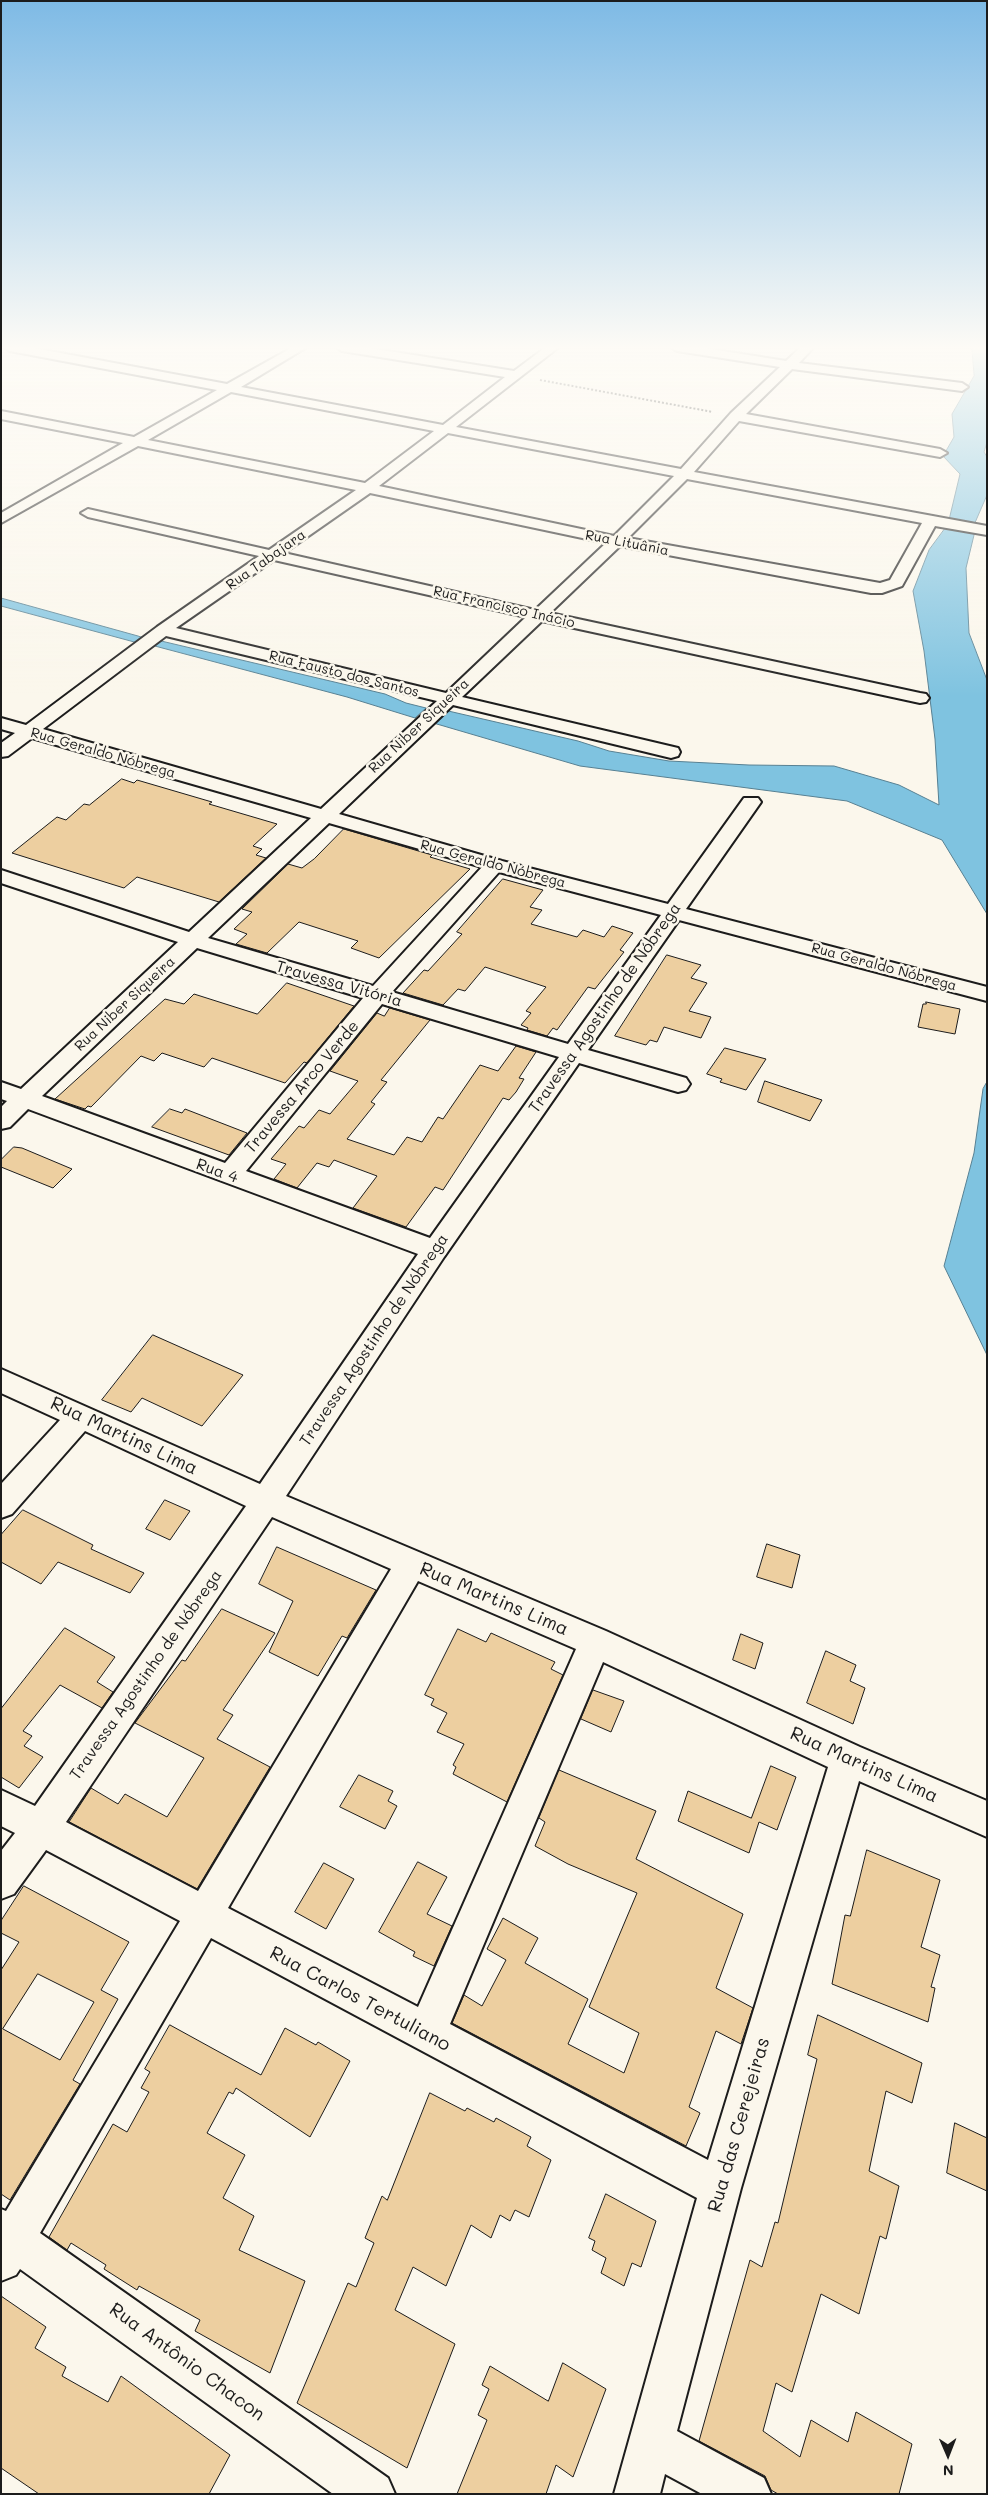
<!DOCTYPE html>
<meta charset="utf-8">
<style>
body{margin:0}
#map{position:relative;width:988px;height:2495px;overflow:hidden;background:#fbf7ec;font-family:Mali,sans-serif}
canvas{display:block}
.frame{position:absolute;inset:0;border:2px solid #1c1c1c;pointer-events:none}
.north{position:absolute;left:923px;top:2430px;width:50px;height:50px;-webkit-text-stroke:4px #fbf7ec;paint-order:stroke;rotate:179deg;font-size:14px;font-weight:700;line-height:20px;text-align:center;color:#1c1c1c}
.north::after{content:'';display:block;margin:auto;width:18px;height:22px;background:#1c1c1c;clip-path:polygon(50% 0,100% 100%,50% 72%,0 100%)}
</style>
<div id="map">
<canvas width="988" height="2495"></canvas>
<div class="frame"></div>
<div class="north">N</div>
</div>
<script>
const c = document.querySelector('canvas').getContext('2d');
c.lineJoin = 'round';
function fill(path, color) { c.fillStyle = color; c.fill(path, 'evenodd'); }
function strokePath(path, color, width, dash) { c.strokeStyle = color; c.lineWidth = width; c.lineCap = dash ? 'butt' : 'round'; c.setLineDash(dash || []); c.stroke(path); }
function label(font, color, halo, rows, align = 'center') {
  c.font = font + ' Mali,sans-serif'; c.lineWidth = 5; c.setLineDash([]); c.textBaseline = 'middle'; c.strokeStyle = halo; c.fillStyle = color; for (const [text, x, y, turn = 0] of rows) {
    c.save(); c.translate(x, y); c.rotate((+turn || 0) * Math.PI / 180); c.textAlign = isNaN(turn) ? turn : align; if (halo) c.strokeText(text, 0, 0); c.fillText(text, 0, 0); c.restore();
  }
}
const water = new Path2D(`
 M972 347H987V442L984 452 987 457V495L974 525 949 520 960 474 943 456 954 437 952 414 974 376Z
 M947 526 975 531 966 568 969 633 987 680V914L942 840 847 801 580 766 430 722 444 710 578 741 609 751 669 761 749 765 834 766 899 785 939 805 935 739 924 651 913 591 929 550Z
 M1 598 138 636 144 638 138 643 1 606Z
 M157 640 385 694 406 703 426 708 415 718 347 697 151 645Z
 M987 1082V1355L944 1266 974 1153 983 1089Z`);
fill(water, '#7fc3e0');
strokePath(water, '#578092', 1);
const building = new Path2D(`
 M122 779 134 783 137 780 212 802 209 804 277 824 253 846 262 849 256 855 266 858 219 902 137 877 124 888 12 853 57 817 66 820 84 804 89 805Z
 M344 829 432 855 430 857 470 869 379 958 351 948 358 941 299 922 267 953 236 944 247 934 234 929 252 912 242 909 288 864 302 868 314 859Z
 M503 879 543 890 530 907 542 910 531 924 577 937 583 930 604 937 612 926 633 933 620 950 624 952 595 989 588 987 557 1030 553 1028 547 1036 527 1030 528 1028 521 1025 531 1013 526 1011 546 987 485 967 465 991 458 989 443 1005 403 993 424 970 428 971 462 934 457 932Z
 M667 955 701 965 691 978 707 983 689 1011 711 1017 701 1038 664 1027 657 1042 650 1040 646 1045 615 1036Z
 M287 983 354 1006 307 1063 304 1062 285 1083 212 1058 204 1067 162 1053 154 1061 141 1056 91 1107 88 1106 85 1109 55 1099 165 999 184 1004 194 994 257 1014Z
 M926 1002 960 1009 955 1034 918 1027 923 1004H926Z
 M390 1008 430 1020 381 1080 387 1082 371 1102 375 1104 347 1139 394 1155 407 1137 422 1142 438 1117 443 1119 480 1065 498 1071 516 1046 536 1052 519 1078 524 1079 516 1092 509 1100 503 1098 443 1190 435 1187 406 1227 353 1208 377 1176 334 1160 329 1167 317 1163 297 1188 274 1179 286 1164 271 1159 299 1126 304 1128 319 1110 330 1114 358 1081 330 1071 377 1013 384 1016Z
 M725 1048 766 1059 746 1090 720 1082 722 1079 707 1074Z
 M765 1081 822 1100 810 1121 758 1102Z
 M170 1109 182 1113 185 1109 247 1133 229 1155 152 1127Z
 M14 1147 22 1148 72 1169 53 1188 1 1167V1160Z
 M153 1335 243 1375 202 1426 142 1398 131 1412 102 1400Z
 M165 1500 190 1511 170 1540 146 1529Z
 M23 1510 93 1545 91 1549 144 1573 130 1593 58 1562 41 1584 1 1562V1535Z
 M767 1544 800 1555 792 1588 757 1577Z
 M277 1547 376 1590 347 1638 342 1636 318 1676 269 1652 293 1601 259 1584Z
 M222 1609 275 1633 223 1710 233 1715 217 1739 270 1767 197 1889 69 1822 91 1788 118 1804 125 1794 167 1817 204 1758 135 1723 182 1660 185 1661Z
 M65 1628 115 1657 97 1682 113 1692 102 1708 60 1685 23 1731 32 1736 24 1746 43 1757 19 1788 1 1777V1709Z
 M458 1629 486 1642 491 1633 555 1662 551 1669 563 1675 507 1802 453 1774 456 1767 453 1765 464 1744 437 1732 447 1713 431 1705 434 1699 425 1695Z
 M741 1634 763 1643 755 1669 733 1660Z
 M826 1651 856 1665 850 1681 865 1688 853 1724 807 1703Z
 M593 1690 624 1701 611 1732 581 1719Z
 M771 1766 796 1777 777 1830 759 1822 749 1853 678 1821 688 1791 751 1818Z
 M559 1770 656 1811 636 1859 743 1914 716 1988 753 2008 741 2044 716 2031 689 2107 700 2113 686 2146 452 2023 464 1995 482 2006 506 1960 487 1949 503 1918 538 1938 525 1963 588 1999 568 2044 624 2073 639 2033 589 2007 637 1893 568 1864 535 1846 545 1822 539 1818Z
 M359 1775 393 1791 388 1801 397 1806 385 1829 340 1807Z
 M867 1850 940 1880 921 1947 940 1955 931 1987 935 1988 928 2022 832 1984 845 1915 850 1916Z
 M418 1862 447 1877 427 1914 452 1926 434 1966 413 1956 415 1952 379 1932Z
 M324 1863 354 1879 326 1929 295 1912Z
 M24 1886 129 1942 101 1990 118 1999 73 2080 80 2084 10 2200 1 2194V1970L19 1942 1 1933V1921ZM38 1974 94 2002 60 2060 3 2029Z
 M818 2015 922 2063 912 2103 886 2091 869 2171 899 2186 886 2239 880 2236 859 2314 821 2294 792 2392 776 2383 763 2431 800 2457 811 2420 848 2442 856 2412 912 2444 899 2494H778L771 2490 765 2476 699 2441 750 2260 762 2267 775 2222 778 2223 817 2059 808 2055Z
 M170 2025 261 2075 285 2028 316 2045 318 2042 350 2061 310 2137 236 2088 233 2094 229 2092 207 2133 245 2155 223 2198 254 2216 239 2250 305 2281 270 2373 195 2331 200 2320 139 2286 137 2290 104 2269 106 2265 71 2243 67 2250 49 2237 113 2124 127 2132 149 2092 141 2088 150 2072 145 2069Z
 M430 2093 465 2111 467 2108 494 2122 496 2118 531 2137 527 2146 551 2160 529 2217 515 2210 510 2221 500 2215 491 2238 471 2225 446 2286 413 2267 395 2310 455 2344 407 2468 297 2403 348 2283 356 2287 374 2243 365 2238 382 2196 387 2200Z
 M955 2123 987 2138V2191L947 2173Z
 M606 2194 656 2221 641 2267 632 2263 624 2286 601 2273 606 2258 592 2250 595 2241 589 2238Z
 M1 2296 46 2327 35 2348 66 2367 62 2376 108 2402 121 2376 230 2455 209 2494H39L1 2468Z
 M563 2363 606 2389 573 2477 556 2465 546 2494H457L487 2420 478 2415 489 2389 482 2385 490 2366 548 2401Z`);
fill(building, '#edcfa0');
strokePath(building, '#1c1c1c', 1);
const minor = new Path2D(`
 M4 347H28L227 384 293 347H307L241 387 443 425 505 377 342 351 336 347H363L514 371 546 347H559L456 427 681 469 731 413 780 367 677 351 671 347H698L786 361 801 347H814L799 363 962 383 968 387 962 391 792 369 746 414 940 449 947 453 940 457 739 421 694 472 987 526V535L935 526 902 586 882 593H871L620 546 550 613 920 693 926 694 929 698 926 702 920 703 542 621 462 697 678 748 680 752 678 756 671 758 453 705 339 814 502 861 668 904 744 798H758L761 802 686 909 987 987V1001L679 920 588 1050 686 1078 690 1084 686 1090 678 1092 579 1063 444 1257 286 1496 606 1631 860 1747 987 1801V1837L859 1781 741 2188 677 2431 764 2478 771 2494H702L665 2474 660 2494H614L697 2198 211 1938 40 2233 388 2478 395 2494H333L20 2269 16 2275 1 2281V2209L6 2211 180 1921 46 1850 14 1894 1 1899V1851L15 1833 1 1826V1790L35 1806 246 1506 85 1431 12 1514 1 1518V1484L60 1420 1 1393V1369L260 1484 418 1254 28 1109 10 1127 1 1129V1107L7 1101 1 1099V1082L21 1089 178 942 1 883V870L189 932 311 818 32 738 8 756 1 757V743L15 733 1 729V718L26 725 157 627 259 556 88 517 81 513 88 509 269 550 356 490 138 446 1 523V513L123 443 1 419V411L134 437 217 390 10 351ZM231 392 434 431 365 483 148 440ZM448 433 674 476 614 536 379 486ZM687 479 922 523 890 580 880 583 628 538ZM370 493 606 543 535 610 284 553ZM274 560 526 617 446 693 176 628ZM166 636 437 701 321 809 43 729ZM329 823 482 867 373 986 208 938ZM499 872 661 915 568 1044 392 992ZM197 948 363 998 225 1163 42 1096ZM382 1004 559 1057 430 1238 246 1171ZM272 1517 391 1569 198 1891 66 1822ZM418 1581 576 1649 418 2007 228 1908ZM603 1662 828 1767 708 2160 450 2024Z`);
strokePath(minor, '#1c1c1c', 4);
strokePath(new Path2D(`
 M540 380 713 412`), '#1c1c1c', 2, [2, 2]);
fill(minor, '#fbf7ec');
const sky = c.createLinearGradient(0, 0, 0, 696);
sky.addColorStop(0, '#7ebae5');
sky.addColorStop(0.5, '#fdfbf6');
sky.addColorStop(1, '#fdfbf600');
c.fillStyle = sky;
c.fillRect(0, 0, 988, 696);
label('14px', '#1c1c1c', '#fbf7ec', [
 ["Rua Lituânia",627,543,11],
 ["Rua Tabajara",266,560,-35],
 ["Rua Francisco Inácio",504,607,13],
 ["Rua Fausto dos Santos",344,674,14],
 ["Rua Niber Siqueira",419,726,-43],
 ["Rua Geraldo Nóbrega",103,753,16],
 ["Rua Geraldo Nóbrega",493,864,15],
 ["Rua Geraldo Nóbrega",884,967,15],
 ["Rua Niber Siqueira",125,1004,-43]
]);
label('16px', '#1c1c1c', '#fbf7ec', [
 ["Travessa Vitória",339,984,16],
 ["Travessa Agostinho de Nóbrega",605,1008,-55],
 ["Travessa Arco Verde",302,1087,-50],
 ["Rua 4",217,1171,20],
 ["Travessa Agostinho de Nóbrega",374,1340,-56],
 ["Travessa Agostinho de Nóbrega",146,1675,-55]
]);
label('19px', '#1c1c1c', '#fbf7ec', [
 ["Rua Martins Lima",124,1436,25],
 ["Rua Martins Lima",494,1599,23],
 ["Rua Martins Lima",864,1765,24],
 ["Rua Carlos Tertuliano",360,1999,28],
 ["Rua das Cerejeiras",739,2125,-74],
 ["Rua Antônio Chacon",187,2362,36]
]);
</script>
